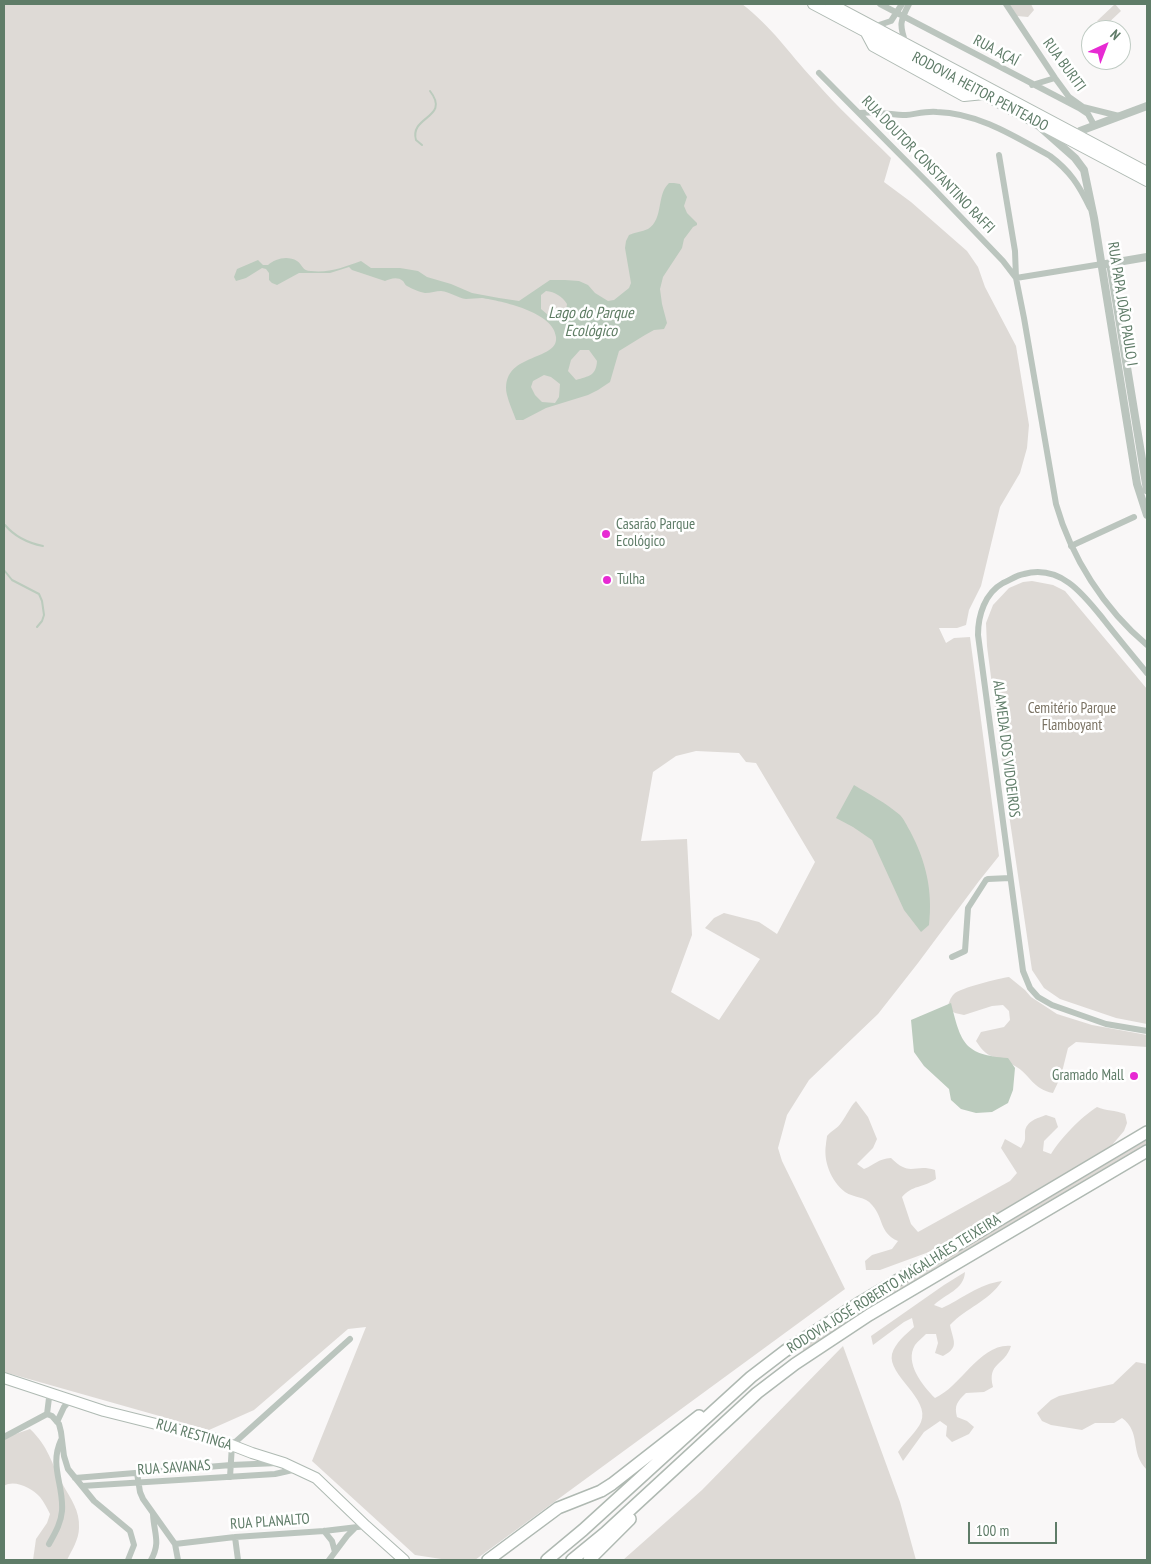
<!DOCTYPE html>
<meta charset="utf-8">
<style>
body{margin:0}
#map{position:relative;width:1151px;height:1564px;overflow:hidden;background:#f9f7f7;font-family:"PT Sans Narrow",sans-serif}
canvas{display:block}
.frame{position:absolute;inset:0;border:5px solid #5f7c68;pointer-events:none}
.north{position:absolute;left:1081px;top:20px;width:50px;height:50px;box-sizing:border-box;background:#fff;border:1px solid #bfcbc3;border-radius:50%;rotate:43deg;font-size:14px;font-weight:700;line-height:20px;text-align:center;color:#5f7c68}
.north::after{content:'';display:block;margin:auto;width:18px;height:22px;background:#e72ad3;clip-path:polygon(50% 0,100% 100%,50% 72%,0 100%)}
.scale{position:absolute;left:968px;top:1522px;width:89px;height:22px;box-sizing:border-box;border:2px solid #5f7c68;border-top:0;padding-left:6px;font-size:15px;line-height:18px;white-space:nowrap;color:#5f7c68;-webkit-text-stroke:4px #fff;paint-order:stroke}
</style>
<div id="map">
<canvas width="1151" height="1564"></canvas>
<div class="frame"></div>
<div class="north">N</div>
<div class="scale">100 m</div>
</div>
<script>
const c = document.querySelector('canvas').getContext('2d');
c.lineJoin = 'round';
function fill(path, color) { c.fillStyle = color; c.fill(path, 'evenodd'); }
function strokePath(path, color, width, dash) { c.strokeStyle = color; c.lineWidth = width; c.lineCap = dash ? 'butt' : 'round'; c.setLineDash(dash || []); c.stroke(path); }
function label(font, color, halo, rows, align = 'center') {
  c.font = font + ' "PT Sans Narrow",sans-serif'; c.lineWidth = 5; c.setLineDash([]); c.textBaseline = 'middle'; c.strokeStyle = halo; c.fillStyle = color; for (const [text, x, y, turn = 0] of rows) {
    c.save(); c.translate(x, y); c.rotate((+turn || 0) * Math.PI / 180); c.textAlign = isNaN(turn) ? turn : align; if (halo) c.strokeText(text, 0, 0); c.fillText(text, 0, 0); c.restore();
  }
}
fill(new Path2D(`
 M4 4H742C772 27 788 52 813 79 837 107 865 132 891 158L884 182 911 202 967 251 978 267 985 287 1016 346 1029 425 1027 448 1020 473 1000 507 981 586 969 610 966 625 957 628H939L946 643 954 638 970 637 999 856 979 881 918 963 878 1014 809 1080 787 1115 778 1148 782 1161 845 1289 475 1560H448L415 1555 312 1461 366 1327 348 1329 254 1410 209 1430 4 1372ZM696 751 739 753 746 762 756 763 815 862 777 934 759 922 724 913 714 918 705 928 760 959 719 1020 671 992 692 935 687 839 641 841 653 772 676 756Z
 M1008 4H1031L1034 10 1028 17 1017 16Z
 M1115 4 1121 11 1103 28 1097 21Z
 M1032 581 1053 585 1065 591 1147 689V1024L1116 1018 1060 999 1044 988 1032 970 1007 801 987 646 986 623 993 605 1009 588 1023 582Z
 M1009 977 1025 990 1031 997 1057 1014 1092 1025 1147 1035V1047L1076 1042 1068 1048 1061 1076 1053 1093C1032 1089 1031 1075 1015 1066 998 1055 989 1062 976 1041L981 1032 1004 1027 1010 1020 1009 1011 1003 1005 992 1006 964 1015 955 1013 947 1008C949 1003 950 998 954 994 960 988 1000 978 1009 977Z
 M856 1101 868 1117 877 1139 873 1148 857 1164 864 1169C876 1164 878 1159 891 1158 911 1178 914 1163 935 1170L936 1179C923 1188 912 1185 902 1197L911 1224 918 1232 1010 1181 1017 1173 1001 1148 1005 1139 1021 1148C1026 1140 1025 1140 1025 1132 1026 1121 1038 1118 1046 1115L1055 1118 1058 1127 1044 1141 1043 1151 1051 1154C1061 1138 1081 1117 1097 1107 1106 1111 1115 1110 1125 1114L1127 1123 1124 1131 1112 1145 1105 1151 1033 1195 929 1252 880 1270H866L865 1261 872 1255 892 1249 898 1241C879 1233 884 1218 872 1205 865 1196 854 1198 845 1192 831 1181 823 1161 826 1144 826 1143 827 1137 827 1136 831 1131 838 1128 841 1123 847 1115 850 1107 856 1101Z
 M1147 1136V1146L804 1351 800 1345Z
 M965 1272C964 1290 945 1294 934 1305L942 1308C962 1299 979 1284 1002 1281 989 1301 966 1308 950 1325 953 1341 960 1347 943 1356L935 1353 938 1343 936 1334H926C923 1337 918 1341 915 1345 904 1363 923 1386 935 1398 961 1387 980 1343 1011 1346 1004 1367 987 1362 993 1387L984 1392 966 1393C957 1402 954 1405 957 1417L967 1421 974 1427 969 1434 952 1442 946 1436 947 1426 940 1421 924 1432 903 1461 898 1452C904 1443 918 1430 921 1422 931 1399 887 1375 892 1354 895 1343 906 1334 914 1327L912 1318 904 1322 873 1345 871 1336 944 1285Z
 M843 1346 900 1502 916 1560H623L702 1490Z
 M1136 1362 1147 1364V1470C1129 1452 1142 1433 1122 1418L1114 1423H1095L1082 1430 1051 1425 1042 1421 1037 1413 1051 1400 1059 1396 1113 1384Z
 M30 1429C49 1447 51 1463 63 1485 71 1499 80 1511 79 1528 79 1539 72 1550 67 1560H33L36 1539 47 1523 50 1514C47 1508 44 1502 40 1497 32 1488 14 1479 4 1486V1438Z`), '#dedad6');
fill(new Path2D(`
 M669 183H674L680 184 687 197 684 206 687 213 697 223V225L693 227 684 239 682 248 663 277 660 289 662 304 667 323 664 329 654 330 645 335 619 351 610 382 598 390 588 395 546 408 523 420H516C513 412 509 403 507 395 499 352 559 362 556 337 554 312 501 301 482 298 477 298 471 299 466 299 458 298 450 292 441 291 436 291 431 293 425 293 420 292 412 289 407 286 405 285 404 282 403 281 397 276 390 279 385 281L352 270 349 267 330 273H299L277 285 272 283 269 280V273L266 269 262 268 246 278 236 281 234 277 237 269 258 260 263 265H268C275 259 287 255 297 261 303 265 302 271 311 271 330 273 344 267 361 261L371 268H400L418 271 427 277 451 284 472 293 499 298 519 301 550 280H565L579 281 588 285 595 293 608 301 614 300 629 288 631 283 625 248 626 241 629 235C635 232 642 232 648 229 664 219 656 195 669 183ZM546 291C555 292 562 296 567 304L566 311 563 315H548L541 309V295ZM580 350H589L597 361C596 376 589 376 576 380L568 371 571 360ZM544 375 551 377 560 384 559 397 555 403 542 402 535 395 531 387 533 381Z
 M854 785C869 794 886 803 900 815 904 819 907 826 910 831 926 861 933 891 929 925L921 932 904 910 872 840 853 827 836 818Z
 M951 1003C961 1043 964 1055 1008 1058L1015 1068 1013 1090 1008 1103 992 1112 976 1113 961 1109 951 1100 949 1089 924 1066 914 1052 911 1020Z`), '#bbcbbd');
strokePath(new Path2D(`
 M422 145 416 140C409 116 451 118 430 91
 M4 524V532
 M5 525C15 537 28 543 43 546
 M4 570 12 580 39 594 42 601 44 615 42 621 37 627`), '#bbcbbd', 2);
const primary = new Path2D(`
 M813 4 1147 181
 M831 4 1147 172
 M865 31 873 46 964 96 984 94
 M4 1378 104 1411 216 1439 252 1453 284 1463 316 1478 366 1526 404 1560`);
const motorway = new Path2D(`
 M488 1560 558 1508 601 1491 612 1484 699 1416
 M547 1560 583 1530 751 1377 785 1351 861 1302 1147 1132
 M572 1560 605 1533 757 1393 795 1364 869 1315 1147 1151
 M589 1560 630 1519`);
strokePath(primary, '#afbab3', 12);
strokePath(motorway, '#afb9b2', 14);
strokePath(new Path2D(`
 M880 4 1079 108 1088 114 1094 125
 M1006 4 1055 78 1069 97 1083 107 1119 116
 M873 27 891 21 902 4
 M906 44C899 25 900 21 909 4
 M819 73 933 188 1003 261 1016 278 1102 264
 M1032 85 1055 78
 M860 113C876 111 891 115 906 115 916 114 926 111 937 112 978 113 1014 136 1050 156 1070 171 1079 185 1090 208
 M999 155 1015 251 1016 278 1024 318 1056 504C1071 557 1104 609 1147 645
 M1071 546 1134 517
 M1147 673C1133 656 1118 638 1104 620 1084 595 1061 564 1024 574 1017 575 1010 580 1003 583 985 593 978 615 978 635L1023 971 1030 988 1038 997 1052 1005 1106 1024 1147 1031
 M952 957 965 951 968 908 986 880 988 879 1010 878
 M47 1414 52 1416 59 1424 61 1432 64 1456 68 1469 94 1501 130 1531 134 1545 128 1560
 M47 1414 49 1398 47 1392
 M57 1422 64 1407 70 1400
 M4 1437 47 1414
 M137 1473 140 1492 143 1499 175 1544 178 1560
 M230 1477 232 1445 350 1339
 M75 1478 231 1465 278 1463
 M82 1486 275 1474 297 1469
 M324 1531 332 1541 335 1552
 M235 1537 238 1560
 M49 1544C55 1533 61 1523 62 1511 64 1485 49 1466 61 1440
 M175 1544 235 1537 324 1531 366 1526
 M151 1560C161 1542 154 1534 153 1514
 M329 1560 347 1536 355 1528`), '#bbc5be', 6);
strokePath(new Path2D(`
 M1040 127 1075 158 1084 170 1094 218 1137 484 1147 515
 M1074 137 1080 131 1147 106
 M1110 263 1147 490
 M1106 264 1147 257`), '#bbc5be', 8);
strokePath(primary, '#fff', 10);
strokePath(motorway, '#fff', 11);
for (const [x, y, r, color] of [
 [606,534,5,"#e72ad3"],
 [607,580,5,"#e72ad3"],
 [1134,1076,5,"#e72ad3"]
]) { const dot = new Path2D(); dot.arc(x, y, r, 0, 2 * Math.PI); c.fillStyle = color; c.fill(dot); strokePath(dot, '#fff', 2); }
label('15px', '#5f7c68', '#fff', [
 ["RUA AÇAÍ",996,51,28],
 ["RUA BURITI",1064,65,54],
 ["RODOVIA HEITOR PENTEADO",980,92,28],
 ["RUA DOUTOR CONSTANTINO RAFFI",928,165,46],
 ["RUA PAPA JOÃO PAULO I",1122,304,81],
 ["ALAMEDA DOS VIDOEIROS",1006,749,83],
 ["RODOVIA JOSÉ ROBERTO MAGALHÃES TEIXEIRA",894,1284,-32],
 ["RUA RESTINGA",194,1435,16],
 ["RUA SAVANAS",174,1468,-4],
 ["RUA PLANALTO",270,1522,-4]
]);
label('15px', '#5f7c68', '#fff', [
 ["Casarão Parque",616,525],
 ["Ecológico",616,542],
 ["Tulha",617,580],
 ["Gramado Mall",1124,1076,"right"]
], 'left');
label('15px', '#7a7263', '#fff', [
 ["Cemitério Parque",1072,709],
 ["Flamboyant",1072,726]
]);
label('italic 16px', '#5e7c63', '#fff', [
 ["Lago do Parque",591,313],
 ["Ecológico",591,331]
]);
</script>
